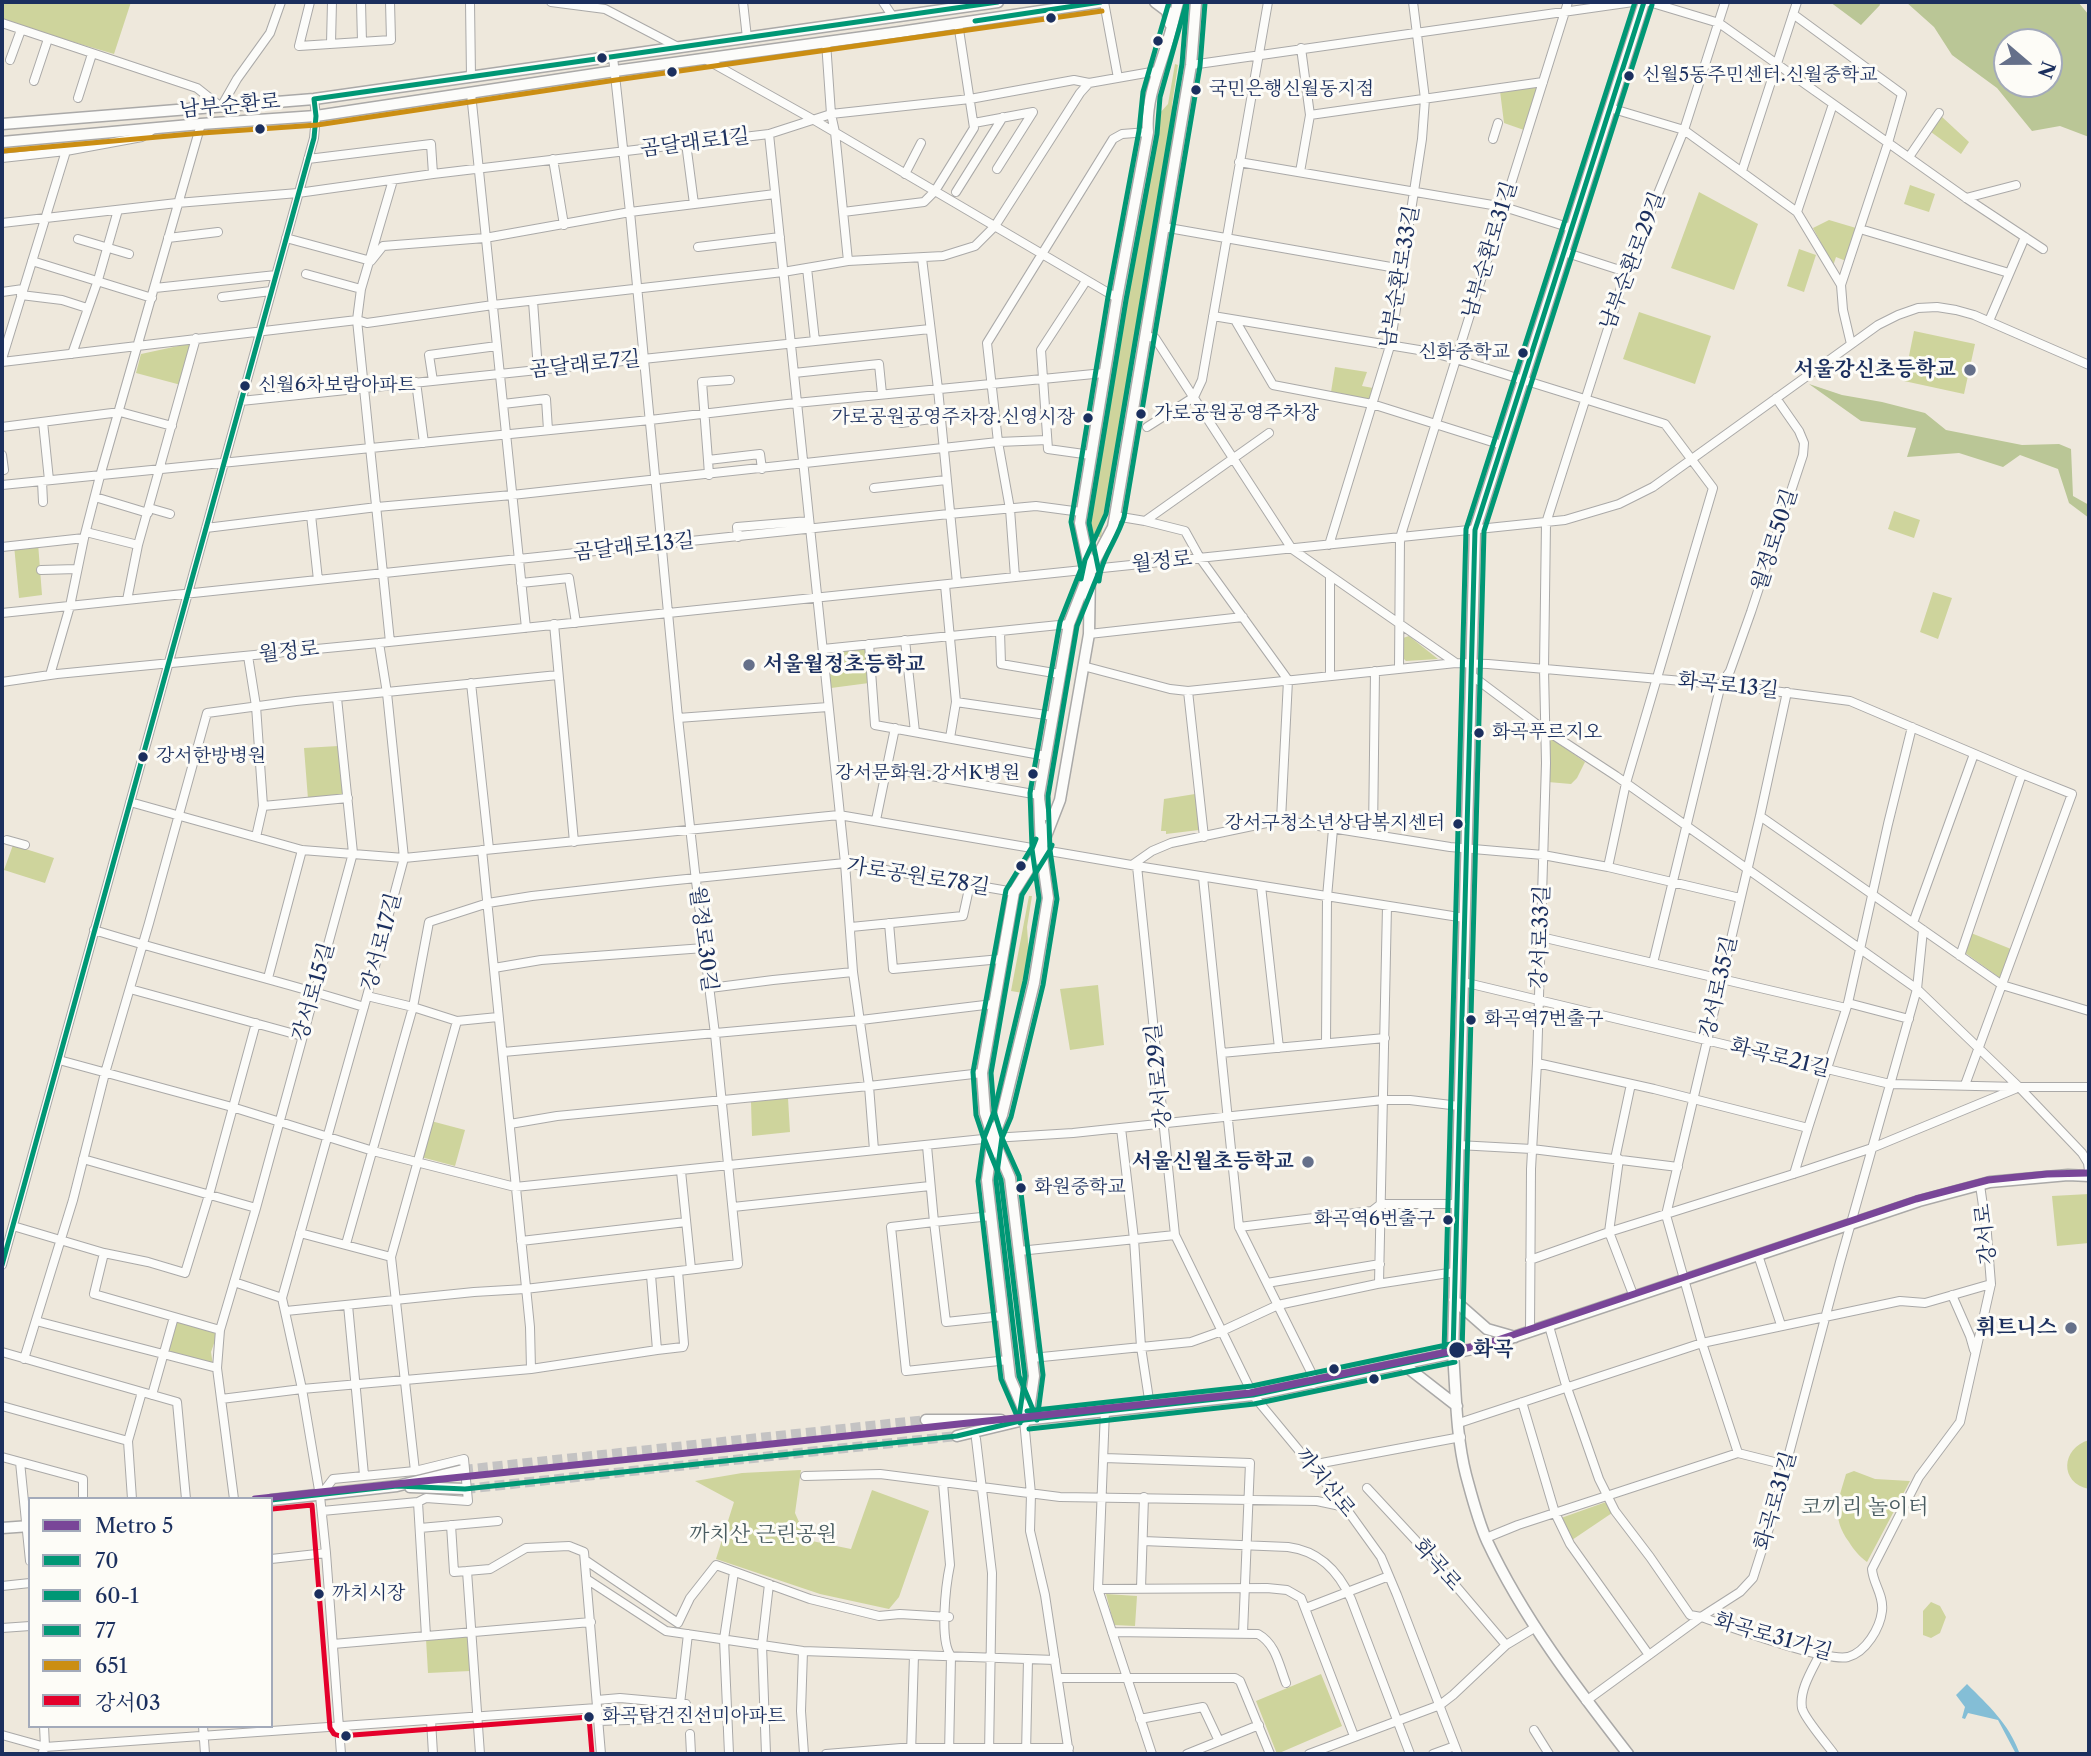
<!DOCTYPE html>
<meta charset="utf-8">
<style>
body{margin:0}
#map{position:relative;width:2091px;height:1756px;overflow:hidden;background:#eee8dc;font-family:"Libre Caslon Text","Noto Serif KR",serif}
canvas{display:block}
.frame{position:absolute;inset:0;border:4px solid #1b2f5e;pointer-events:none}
.legend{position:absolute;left:28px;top:1497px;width:245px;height:231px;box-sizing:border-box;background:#fdfcf7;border:2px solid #a3aaba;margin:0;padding:9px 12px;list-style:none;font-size:21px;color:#1b2f5e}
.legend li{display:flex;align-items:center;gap:14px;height:35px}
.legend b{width:35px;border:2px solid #a3aaba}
.north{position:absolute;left:1993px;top:28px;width:70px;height:70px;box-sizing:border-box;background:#fdfcf7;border:2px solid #a3aaba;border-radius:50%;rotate:110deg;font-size:19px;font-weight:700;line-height:28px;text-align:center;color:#1b2f5e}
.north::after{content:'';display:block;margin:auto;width:24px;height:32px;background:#65708a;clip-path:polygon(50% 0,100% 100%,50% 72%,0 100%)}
</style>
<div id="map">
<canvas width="2091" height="1756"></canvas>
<div class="frame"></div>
<ul class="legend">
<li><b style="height:9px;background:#794698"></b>Metro 5</li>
<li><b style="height:9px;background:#009775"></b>70</li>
<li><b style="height:9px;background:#009775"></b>60-1</li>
<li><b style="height:9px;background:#009775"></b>77</li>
<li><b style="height:9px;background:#cb8e13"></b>651</li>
<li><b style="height:9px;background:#e4002b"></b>강서03</li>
</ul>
<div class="north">N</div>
</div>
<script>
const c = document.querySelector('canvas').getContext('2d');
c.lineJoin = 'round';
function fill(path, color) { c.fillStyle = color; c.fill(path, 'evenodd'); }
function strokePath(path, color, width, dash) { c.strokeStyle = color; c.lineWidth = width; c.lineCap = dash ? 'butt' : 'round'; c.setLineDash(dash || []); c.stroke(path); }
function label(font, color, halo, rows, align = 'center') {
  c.font = font + ' "Libre Caslon Text","Noto Serif KR",serif'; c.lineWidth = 6; c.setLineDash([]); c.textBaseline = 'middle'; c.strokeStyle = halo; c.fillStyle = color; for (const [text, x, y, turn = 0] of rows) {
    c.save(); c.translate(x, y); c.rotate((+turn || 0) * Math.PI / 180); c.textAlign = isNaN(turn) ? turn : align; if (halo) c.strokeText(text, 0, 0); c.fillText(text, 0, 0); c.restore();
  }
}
fill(new Path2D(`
 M2 2H131L114 54 2 21Z
 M1175 64 1178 65 1172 105 1177 117 1141 324 1128 375 1101 537 1088 536 1115 372 1122 321 1159 114 1168 104Z
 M1539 86 1524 130 1504 123 1500 91Z
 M1941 116 1969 142 1961 154 1931 132Z
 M1910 185 1935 194 1929 212 1904 204Z
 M1699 192 1758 224 1734 290 1671 268Z
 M1829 220 1856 228 1846 261 1836 257 1833 266 1813 228Z
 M1799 249 1816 255 1804 292 1787 286Z
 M1639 312 1711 336 1695 384 1623 359Z
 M1914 331 1975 344 1964 394 1904 381Z
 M192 343 181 385 136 373 141 354Z
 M1335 367 1367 372 1362 386 1373 388 1369 401 1331 392Z
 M1894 511 1920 520 1914 538 1888 529Z
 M38 543 42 595 19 598 14 545Z
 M1933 592 1952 598 1938 639 1920 632Z
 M1409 636 1438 659 1406 661 1403 658V638Z
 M866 646 869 683 831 688 827 651Z
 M1549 737 1585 762 1577 778 1571 784 1548 782Z
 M338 746 344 796 308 799 304 748Z
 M1195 794 1199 830 1166 834V831H1161L1164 799Z
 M13 845 54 858 45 883 4 870Z
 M1029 896H1032L1027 927 1029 956 1023 993 1011 991Z
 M1971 933 2011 949 2000 978 1964 952Z
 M1098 985 1104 1045 1070 1050 1060 989Z
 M788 1098 790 1132 752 1136 751 1102Z
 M431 1121 465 1130 455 1166 421 1157Z
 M2089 1194V1243L2057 1246 2052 1196Z
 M177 1320 218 1332 211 1352 213 1365 167 1353Z
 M2089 1440V1489C2059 1483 2061 1448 2089 1440Z
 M801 1470 795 1513 807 1540 851 1549 872 1490 929 1511 899 1597 889 1609 820 1594 716 1559 734 1502 695 1481 742 1473Z
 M1854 1471 1875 1479 1910 1481 1867 1562C1859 1556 1854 1550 1849 1542 1831 1517 1838 1501 1846 1474Z
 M1606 1502 1612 1513 1572 1540 1561 1518Z
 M1106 1594 1137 1596 1135 1626 1114 1625Z
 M1931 1602 1940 1606 1946 1617 1940 1633 1931 1638 1923 1635V1611Z
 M468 1636 470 1671 428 1673 426 1639Z
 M1321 1674 1342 1726 1277 1754 1256 1701Z`), '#ced49c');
fill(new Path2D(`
 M1830 2H1879L1880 5 1861 25Z
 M1906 2H2078L2089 15V137L2060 126 2032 131 1997 88 1952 55 1934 27ZM2007 42H2049V84H2007Z
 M1809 384 1842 395 1882 402 1925 413 1946 430 2022 445 2059 444 2071 449 2073 496 2089 505V518L2069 503 2058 469 2020 455 2003 467 1959 453 1907 457 1916 428 1861 421Z`), '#bac696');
fill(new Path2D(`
 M1967 1684C1988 1705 2009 1724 2019 1752L2024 1754H2016L1998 1720 1968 1713 1965 1719 1962 1718 1965 1707 1956 1695Z`), '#84bed6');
strokePath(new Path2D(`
 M463 1470 926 1420
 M465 1489 957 1436`), '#c4c3c3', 10, [10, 5]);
const minor = new Path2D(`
 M310 2 299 46 391 40 390 2
 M361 2 362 42
 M470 2 471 77
 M551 2 605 9 678 47
 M743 2 747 38
 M883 2 893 17
 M1104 2 1118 78
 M1649 2 1719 23 1966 198 2043 249
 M1793 14 1902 94 1888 143 1841 285
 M2 23 197 88 221 107 237 79 270 33 281 2
 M826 42 831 114 835 132 848 261
 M331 43 332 2
 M705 59 814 120 1117 298
 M10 60 21 30
 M1191 65 1633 2
 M34 81 48 39
 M471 93 526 628
 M78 98 92 54
 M1610 108 1684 130 1797 212 1841 285 1843 310 1851 344
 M1310 115 1543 82
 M974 123 1033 112 997 169
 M769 134 845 863 853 972 869 1086 874 1150
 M1493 139 1498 123
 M686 143 694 204
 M1909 157 1939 113
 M2 158 66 151 142 137 155 128
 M308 159 431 144 433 174
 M553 159 564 225
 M1239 162 1504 207 1571 228
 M1742 171 1797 2
 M1300 172 1310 115 1301 48
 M905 174 921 143
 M956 192 1003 117
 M1966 198 2016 185
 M843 212 924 202 935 191 974 128 958 23
 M1797 212 1833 104
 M2 223 177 203 298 193 433 174 769 134 831 114 970 99 1074 80 1089 83
 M1163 227 1402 269
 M1860 229 2009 273
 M168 238 218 232
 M286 238 371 261 383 246 485 238 630 212 775 194
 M78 239 129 254
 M698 247 780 237
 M1564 252 1626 272
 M922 258 938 389 957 583
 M32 261 152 298
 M807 268 815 341
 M306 274 361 289
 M1086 281 1041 350 1048 449 1091 455
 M155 288 276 275
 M2 292 23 289
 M21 295 62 300 87 308
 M222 297 271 291
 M533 301 538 370
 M1213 316 1425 351 1456 359 1665 424 1713 488 1626 783 1608 867
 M1235 320 1273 385 1372 404 1502 445
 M1989 321 2025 237
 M1145 336 1155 338 1292 549 1456 663
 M72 354 98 280 118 210
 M2 359 66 151
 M2 362 357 320 367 323 493 305 783 272 848 261 943 256 975 246 995 226 1080 93 1089 83 1157 71
 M794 373 879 364 882 394
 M433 381 429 355 497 346
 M416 382 424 443
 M241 401 930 329
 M503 404 546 399 548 430
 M43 422 49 480
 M901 423 939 418
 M2 427 120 412 172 426
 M1147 427 1194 397 1202 380 1268 2
 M2 455 4 470
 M708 460 702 382 730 380
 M709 475 708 460 760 454 762 469
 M42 481 43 502
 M2 485 650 420 796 403 1104 373
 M874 488 946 480
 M95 497 148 513
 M149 508 170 514
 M311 515 318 580
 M1115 516 1145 521 1185 531 1200 558 1288 680 1281 820
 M1145 521 1269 433
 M206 528 377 507 512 495 998 442 1047 440
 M86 532 138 545
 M738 537 737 527 809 521
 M1329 545 1390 346 1396 309 1422 139 1425 99 1413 2
 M2 547 84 538
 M41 570 77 569
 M1015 577 1010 509 998 442 987 343 1113 139 1122 134 1148 132
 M521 583 569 578 576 623
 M945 585 956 702 950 738
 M127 600 138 545 196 338
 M2 613 949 514 1036 506 1081 512
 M554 624 574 842
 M1000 631 1001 664 1060 674
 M1089 634 1243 617
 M905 640 915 732
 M390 642 357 320 361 289 393 180
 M869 644 875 725 1046 756
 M823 649 1069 624
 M248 656 256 706 263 806 348 798
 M1083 666 1170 689 1188 691 1456 663 1488 664 1728 685 1850 701 2022 774 2072 794 1965 1085
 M1399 668 1400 538 1568 2
 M50 675 70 606 84 538 100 476 201 124
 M1471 675 1535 723 1616 776 1917 989 2019 1087 2082 1153 2088 1163 2089 1171
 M1330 676V576
 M2 682 57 674 379 643 1565 520 1619 504 1653 487 1878 325 1898 315 1918 308 1937 307 1956 310 1974 315 2089 365
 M471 683 489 849
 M1188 691 1204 837
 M956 702 1053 716
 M678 718 828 707
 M886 768 1039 795 1043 815 1049 817 1055 812
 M130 802 302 850 404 858 839 815 1137 866 1465 918
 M1760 816 2002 985 2089 1011
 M876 820 895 728
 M1373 835 1375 671
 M256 837 263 806
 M7 840 25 845
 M482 850 530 1327 531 1369
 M1132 865 1152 851 1171 843 1281 820 1450 847 1543 855 1608 867 1740 898
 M1137 866 1175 1235 1253 1395 1340 1500 1381 1557 1397 1595 1458 1754
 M1203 877 1239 1227 1311 1372 1313 1384
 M1261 886 1279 1048
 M889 923 893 969 1001 959
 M1913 923 1974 754
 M851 927 963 916 970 884
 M94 930C184 958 275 979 364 1007
 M1541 937 1846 1008
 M1960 956 2022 774
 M1653 963 1721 684 1730 671 1751 612 1803 455 1804 443 1799 431 1776 398
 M494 968 541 960 704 948
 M268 978 302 850
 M1463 982 1890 1084 2019 1087H2089
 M710 988 773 980 853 972
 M130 989 302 1036
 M367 996 413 1007 457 1021 498 1017
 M1848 1003 1909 1019
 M1326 1043 1327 897 1333 829
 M503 1052 861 1020 993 1004
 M1221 1053 1385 1038
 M59 1060 232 1107 373 1151 515 1187 993 1138 1073 1133 1383 1100H1410L1459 1106
 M1537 1063 1654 1089 1808 1128 1794 1174
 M510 1124 557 1116 869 1086 982 1073
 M1121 1128 1134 1239 1141 1347 1150 1406
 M1808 1128 1848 1003 1888 824 1912 727
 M1458 1145 1532 1149 1678 1167
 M927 1146 934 1222 891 1227 906 1371 1008 1360
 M83 1159 256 1208
 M1615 1159 1631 1084
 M1619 1159 1609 1232 1634 1297
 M681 1171 691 1269
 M733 1207 930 1186
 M991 1216 934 1222 946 1322 1003 1316
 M13 1226 104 1253 148 1262 185 1273 209 1195 256 1023
 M1239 1227 1372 1211 1381 1204H1457
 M300 1233 391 1257
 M521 1241 686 1222
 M346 1244 413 1007 429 922 488 903 532 896 657 882 845 863 1014 892
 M1019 1251 1175 1235
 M104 1253 94 1294 220 1330
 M1758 1255 1781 1325
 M1530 1260 1609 1232 1803 1171 1872 1148 2015 1089
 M2 1265 314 138 316 116 314 99
 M234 1282 282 1298
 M1267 1283 1380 1264
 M1379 1283 1387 906
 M1952 1295 1970 1336 1974 1350
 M348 1305 364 1475
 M286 1311 474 1292 525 1289 738 1264 715 1034 696 881 678 718 630 212 613 57
 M36 1321 217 1368
 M1549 1326 1565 1382 1599 1479 1615 1511 1650 1557 1690 1615 1701 1617C1729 1626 1824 1662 1848 1657 1866 1652 1880 1628 1882 1611 1884 1595 1873 1584 1872 1569L1919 1477 1960 1422 1991 1284 1987 1234 1980 1185
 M1530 1332 1531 1169 1537 1063 1546 763 1544 669 1546 523 1626 272 1684 130 1725 2
 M657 1350 683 1347 684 1344 678 1271
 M2 1352 177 1402 186 1499
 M1032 1358 1191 1342 1222 1331 1278 1305 1377 1284 1455 1272
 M24 1359 73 1200 105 1073 149 923 207 713 296 701 558 675
 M152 1395 174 1317
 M221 1399 302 1389 531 1369 657 1350 651 1275
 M1522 1402 1555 1513 1570 1544 1649 1655
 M2 1406 128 1441 132 1499
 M1105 1410 1098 1589 1152 1754
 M1024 1420 1031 1494 1030 1531 1045 1595 1069 1754
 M1459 1423 1702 1343 1900 1301 1925 1303 1991 1284
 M976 1439 992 1573 989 1754
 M128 1441 142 1392
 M2 1457 83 1479V1499
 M1104 1458 1250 1463 1243 1633
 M20 1462 30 1561
 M1311 1465 1461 1437
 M1786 1465 1738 1453 1702 1343 1666 1215 1760 816 1787 692
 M415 1471 391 1257 457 1021
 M805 1476 880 1474 1060 1497 1317 1501 1345 1507
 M943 1483 950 1565C946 1584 939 1641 951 1656L949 1754
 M1367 1488 1433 1559 1506 1645
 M320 1496 333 1479 415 1471 464 1459 468 1501 426 1498 418 1502
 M234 1499 217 1368 220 1330 256 1208 353 853 337 698
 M322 1511 418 1502 426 1636
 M451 1525 454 1572 467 1571
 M420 1528 498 1521
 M1486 1538 1518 1525 1738 1453
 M1143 1541 1288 1547C1319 1551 1338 1570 1351 1599L1410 1754
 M271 1559 326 1553
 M585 1560 678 1623 690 1598 716 1565 810 1599 879 1616 900 1614 949 1617
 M588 1580 666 1631 803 1651 1055 1660
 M2 1586 30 1583
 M1141 1588 1144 1497
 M1098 1589 1267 1588 1287 1590 1301 1598 1354 1736
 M1306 1608 1389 1576
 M2 1628 30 1626
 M1112 1632 1258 1634C1276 1644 1279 1665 1286 1683
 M333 1644 591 1622
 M803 1651 801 1711 804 1754
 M1820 1654C1812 1670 1799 1690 1802 1708 1804 1718 1827 1744 1834 1754
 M1058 1678H1235L1240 1681 1270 1754
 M597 1700 620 1698 686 1704
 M1586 1701 1701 1617 1740 1592 1753 1578 1770 1525 1840 1262 1917 989 1923 930
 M680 1704 688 1634
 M1140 1719 1203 1707 1219 1741
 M431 1720 433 1754
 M598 1721 658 1719
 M203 1726 205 1754
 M1534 1730 1549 1754
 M690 1734 691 1754
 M2 1735 45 1747 597 1708
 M42 1754 45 1747 44 1726
 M341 1754 326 1553 320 1496 302 1389 282 1298 367 996 404 858 387 693 379 643
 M480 1754 467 1571 490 1569 526 1548 569 1546 584 1552 601 1754
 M729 1754 724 1639 734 1572
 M766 1754 762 1645 769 1584
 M826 1754 901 1748H1069
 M911 1754 914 1655
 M1026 1754 1028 1659
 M1187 1754 1259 1725
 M1309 1754 1440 1705 1453 1695 1506 1645 1536 1627
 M1433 1754 1455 1746`);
const major = new Path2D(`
 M1155 2 1167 11 1170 24
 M2 124 314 99 998 2
 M2 142 201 124 316 116 615 71 900 32 1101 2
 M1454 1300 1487 1329 1515 1337
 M1403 1364 1457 1406
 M1028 1417 1034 1376 1010 1178 993 1138 1002 1115 1034 983 1048 898 1041 849 1060 800 1089 634 1090 570 1113 527 1115 516 1191 65 1196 2
 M926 1420H1001
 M1028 1420 1010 1378 987 1180 993 1138 985 1113 982 1073 1014 892 1041 849 1039 795 1069 624 1090 570 1080 523 1117 298 1148 132C1145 99 1161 65 1170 34 1173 24 1175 12 1178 2
 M957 1436 1024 1420 1253 1395 1487 1346 1919 1201 1990 1182 2068 1175 2089 1176
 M410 1487 465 1489
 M271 1500 397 1486 463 1470
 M2 1528 30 1526
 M1628 1754C1576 1687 1523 1618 1487 1541 1478 1521 1472 1497 1466 1475 1456 1436 1456 1393 1453 1353L1475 530 1644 2`);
strokePath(minor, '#aaa9a8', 10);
strokePath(major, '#aaa9a8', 13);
strokePath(minor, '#fcfcfa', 8);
strokePath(major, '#fcfcfa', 10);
strokePath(new Path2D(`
 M975 21 1101 2
 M2 1265 314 138 316 116 314 99 998 2
 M1453 1353 1475 530 1644 2
 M271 1500 397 1486 465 1489 957 1436 1024 1420 1253 1395 1453 1353`), '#009775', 5);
strokePath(new Path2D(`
 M1099 581C1101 558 1117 540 1124 517L1200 66 1205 3
 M1462 1353 1484 531 1652 5
 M1036 1417 1019 1376 996 1180 1002 1137 994 1111 991 1073 1022 895 1050 850 1048 796 1077 626 1099 572 1089 523 1126 300 1157 134 1160 97 1186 4
 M1037 1420 1043 1375 1019 1176 1002 1138 1011 1117 1043 985 1057 899 1050 850 1052 845
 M1029 1429 1254 1404 1455 1362`), '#009775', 5);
strokePath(new Path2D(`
 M1081 579 1085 560 1106 514 1182 64 1187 2
 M1444 1353 1466 529 1635 2
 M1027 1411 1252 1386 1451 1344
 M1019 1418 1025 1376 1001 1180 984 1138 994 1112 1025 981 1039 898 1032 849 1036 839
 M1020 1423 1001 1379 978 1181 984 1139 976 1115 973 1072 1006 890 1032 847 1030 793 1060 622 1081 569 1071 522 1108 297 1139 131 1143 92 1169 2`), '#009775', 5);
strokePath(new Path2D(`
 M3 151 202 133 317 125 616 80 1102 11`), '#cb8e13', 5);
strokePath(new Path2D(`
 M272 1509 312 1505 330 1728 334 1734 340 1736 589 1717 592 1754`), '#e4002b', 5);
strokePath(new Path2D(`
 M255 1499 1250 1393 1486 1344 1916 1199 1988 1180 2047 1174 2089 1173`), '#794698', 7);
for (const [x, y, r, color] of [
 [1051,18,6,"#1b2f5e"],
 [1158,41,6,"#1b2f5e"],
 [602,58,6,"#1b2f5e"],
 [672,72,6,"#1b2f5e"],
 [1629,76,6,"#1b2f5e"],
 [1196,90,6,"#1b2f5e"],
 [260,129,6,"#1b2f5e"],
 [1523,353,6,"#1b2f5e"],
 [1970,370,7,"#65708a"],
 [245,386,6,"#1b2f5e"],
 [1141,414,6,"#1b2f5e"],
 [1088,418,6,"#1b2f5e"],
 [749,665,7,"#65708a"],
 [1479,733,6,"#1b2f5e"],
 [143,757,6,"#1b2f5e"],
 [1033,774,6,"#1b2f5e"],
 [1458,824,6,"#1b2f5e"],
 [1021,866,6,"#1b2f5e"],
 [1471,1020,6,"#1b2f5e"],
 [1308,1162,7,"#65708a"],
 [1021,1188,6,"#1b2f5e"],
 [1448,1220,6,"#1b2f5e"],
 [2071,1328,7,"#65708a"],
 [1457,1350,9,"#1b2f5e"],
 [1334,1369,6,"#1b2f5e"],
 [1374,1379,6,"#1b2f5e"],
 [319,1594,6,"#1b2f5e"],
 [589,1717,6,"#1b2f5e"],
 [346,1736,6,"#1b2f5e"]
]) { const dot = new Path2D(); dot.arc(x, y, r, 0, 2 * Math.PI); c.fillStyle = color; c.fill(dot); strokePath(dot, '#fdfcf7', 2.5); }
label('19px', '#1b2f5e', '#fdfcf7', [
 ["신월5동주민센터.신월중학교",1642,76],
 ["국민은행신월동지점",1209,90],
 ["신화중학교",1510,353,"right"],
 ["신월6차보람아파트",258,386],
 ["가로공원공영주차장",1154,414],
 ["가로공원공영주차장.신영시장",1075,418,"right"],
 ["화곡푸르지오",1492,733],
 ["강서한방병원",156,757],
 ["강서문화원.강서K병원",1020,774,"right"],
 ["강서구청소년상담복지센터",1445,824,"right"],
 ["화곡역7번출구",1484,1020],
 ["화원중학교",1034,1188],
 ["화곡역6번출구",1435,1220,"right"],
 ["까치시장",332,1594],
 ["화곡탑건진선미아파트",602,1717]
], 'left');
label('21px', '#1b2f5e', '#fdfcf7', [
 ["남부순환로",230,106,-5],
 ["곰달래로1길",695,143,-7],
 ["남부순환로31길",1490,250,-73],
 ["남부순환로29길",1633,261,-69],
 ["남부순환로33길",1400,277,-80],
 ["곰달래로7길",585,365,-6],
 ["월정로50길",1775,540,-72],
 ["곰달래로13길",634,547,-6],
 ["월정로",1162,562,-6],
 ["월정로",289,652,-6],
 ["화곡로13길",1728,686,6],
 ["가로공원로78길",918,877,9],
 ["강서로33길",1541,937,-88],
 ["월정로30길",703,939,83],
 ["강서로17길",382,942,-75],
 ["강서로35길",1719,987,-77],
 ["강서로15길",314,992,-74],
 ["화곡로21길",1780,1058,14],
 ["강서로29길",1159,1076,-96],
 ["강서로",1986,1234,-96],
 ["까치산로",1325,1483,51],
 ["화곡로31길",1776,1501,-74],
 ["화곡로",1437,1565,49],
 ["화곡로31가길",1773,1637,16]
]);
label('bold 21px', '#1b2f5e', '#fdfcf7', [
 ["서울강신초등학교",1956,370],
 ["서울월정초등학교",763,665,"left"],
 ["서울신월초등학교",1294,1162],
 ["휘트니스",2057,1328]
], 'right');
label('bold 21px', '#1b2f5e', '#fdfcf7', [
 ["화곡",1473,1350]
], 'left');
label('21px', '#495c61', '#fdfcf7', [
 ["코끼리 놀이터",1865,1508],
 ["까치산 근린공원",763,1535]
]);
</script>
